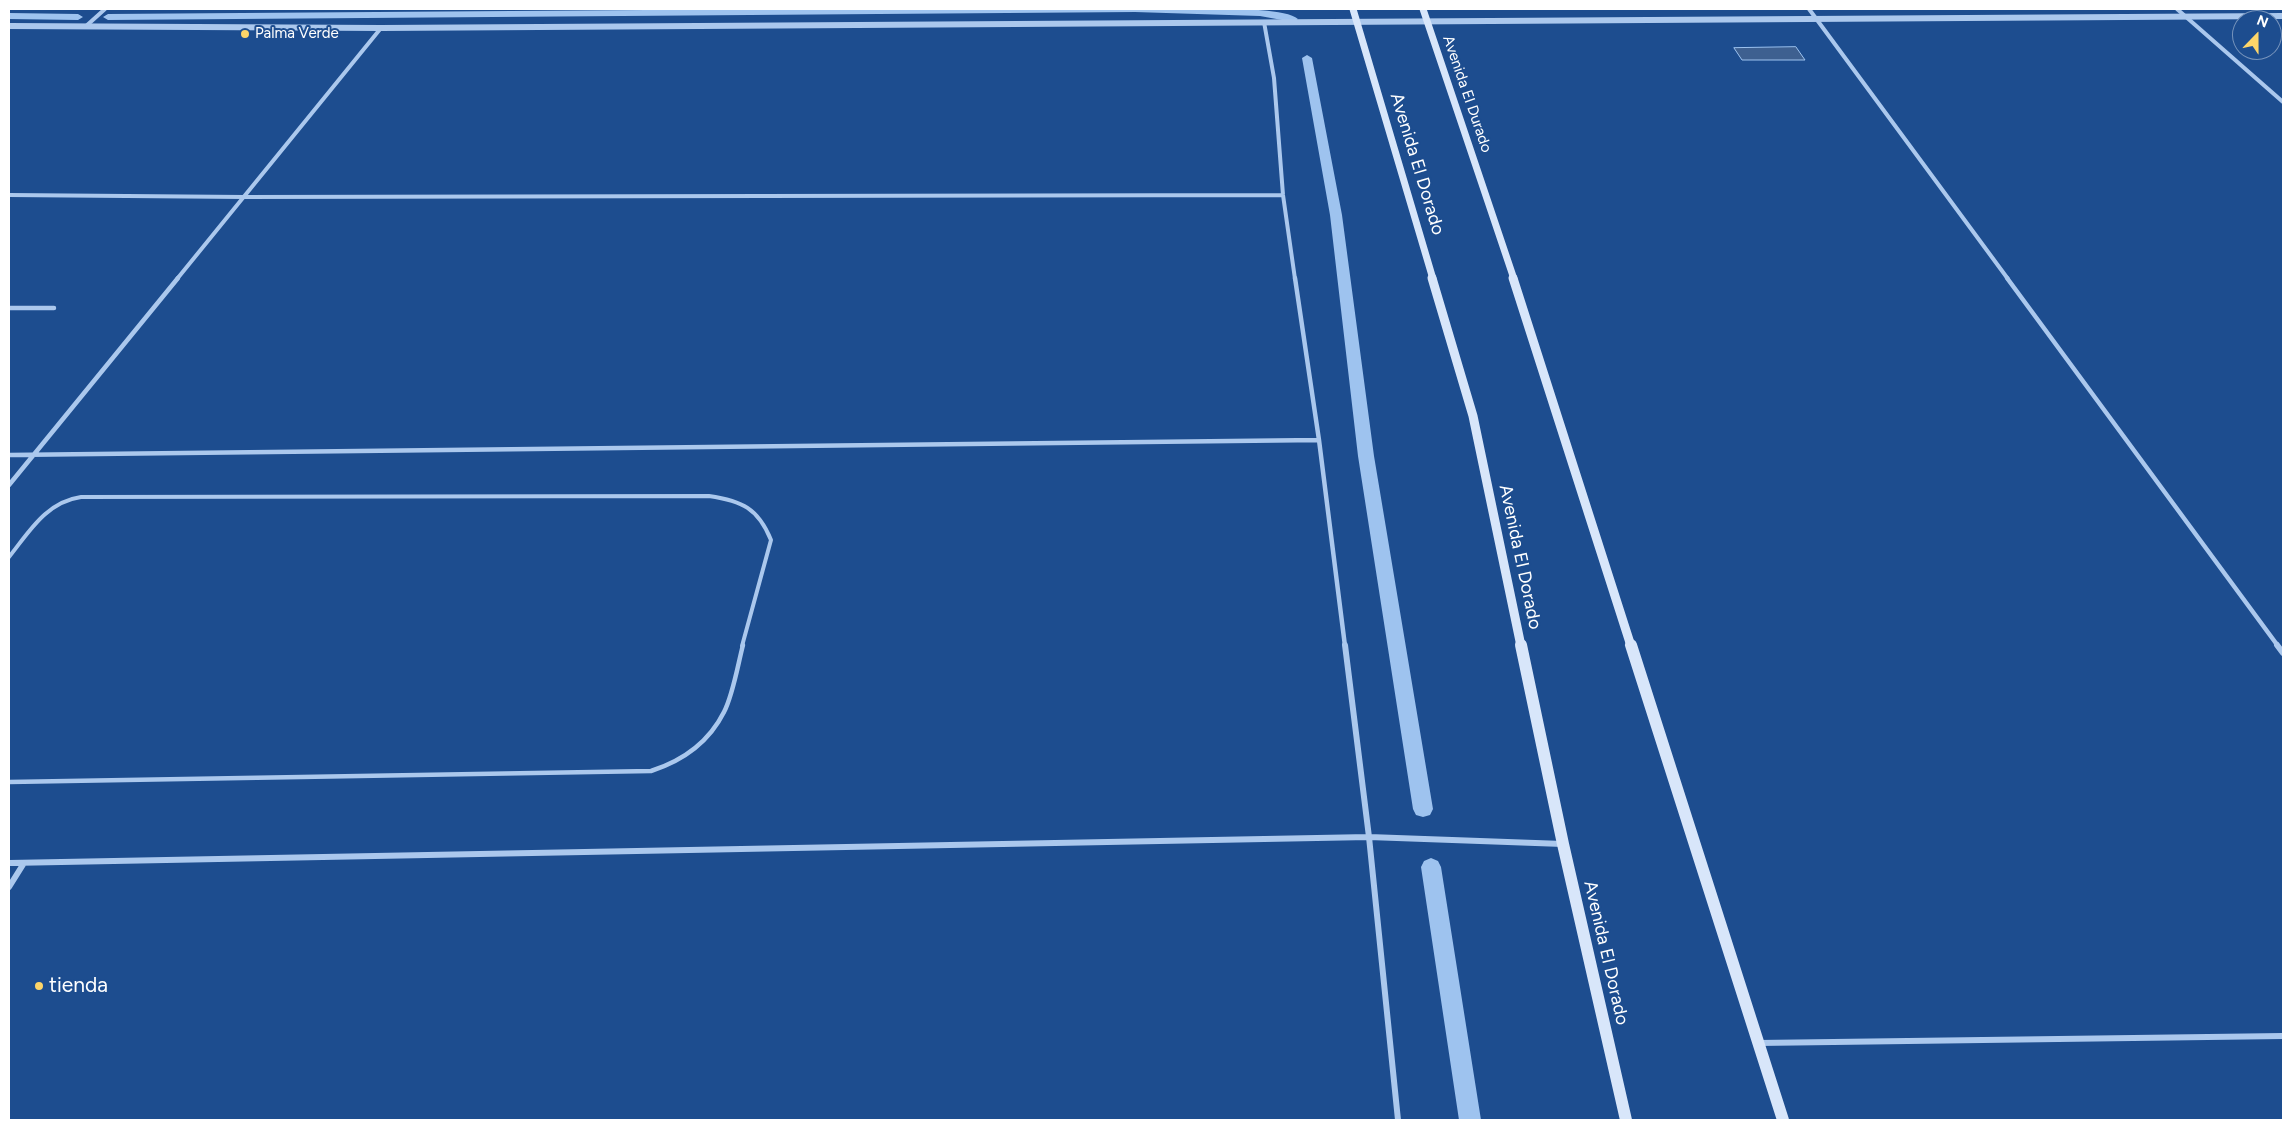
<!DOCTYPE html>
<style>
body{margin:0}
#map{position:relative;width:2292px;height:1129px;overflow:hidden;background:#1d4d8f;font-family:Figtree,sans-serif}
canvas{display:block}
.frame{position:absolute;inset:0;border:10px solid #fff;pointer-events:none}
.north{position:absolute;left:2232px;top:10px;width:50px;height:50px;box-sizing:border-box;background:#1d4d8f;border:1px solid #7794bc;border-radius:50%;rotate:22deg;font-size:14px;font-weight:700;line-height:20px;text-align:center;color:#fff}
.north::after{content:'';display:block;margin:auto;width:18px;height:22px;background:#fdd569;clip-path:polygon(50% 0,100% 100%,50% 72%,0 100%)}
</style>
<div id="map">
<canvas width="2292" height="1129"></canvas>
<div class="frame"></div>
<div class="north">N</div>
</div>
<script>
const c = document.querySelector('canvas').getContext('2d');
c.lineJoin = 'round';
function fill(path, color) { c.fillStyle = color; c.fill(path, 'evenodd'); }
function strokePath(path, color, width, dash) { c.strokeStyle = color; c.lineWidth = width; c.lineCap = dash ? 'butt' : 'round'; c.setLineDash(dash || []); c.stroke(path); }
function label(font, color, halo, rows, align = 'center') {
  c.font = font + ' Figtree,sans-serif'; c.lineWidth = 4; c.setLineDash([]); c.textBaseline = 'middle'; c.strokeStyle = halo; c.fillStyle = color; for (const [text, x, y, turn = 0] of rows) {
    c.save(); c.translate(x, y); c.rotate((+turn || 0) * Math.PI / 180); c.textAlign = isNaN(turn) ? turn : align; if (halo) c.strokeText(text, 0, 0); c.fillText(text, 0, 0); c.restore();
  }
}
const water = new Path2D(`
 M1796 47 1805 60H1742L1734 48Z`);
fill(water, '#3e6090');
strokePath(water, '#9ec3ef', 1);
fill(new Path2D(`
 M781 9H1221C1237 9 1287 9 1298 19L1293 22 1260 16 1135 12 108 20 103 17 108 14Z
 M9 13 78 14 83 17 78 20 9 19Z
 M1307 55 1312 58 1342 215 1374 456 1433 809 1430 815 1423 817 1416 815 1413 809 1358 456 1330 215 1302 58Z
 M1431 858 1438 861 1441 867 1481 1120H1459L1421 867 1424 861Z`), '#9ec3ef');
strokePath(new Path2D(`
 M9 557C29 532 46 502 81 497L709 496C742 501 758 508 771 540L742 646`), '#abc8ed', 4);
strokePath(new Path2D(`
 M9 782 651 771C682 761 709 742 724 712 733 695 738 664 743 645`), '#abc8ed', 4.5);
strokePath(new Path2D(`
 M1809 9 2008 279
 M2177 9 2283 102
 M1264 22 1274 78 1283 195 1295 279
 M85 27 105 9
 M9 195 244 197 1283 195
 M177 279 381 28`), '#abc8ed', 4);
strokePath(new Path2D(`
 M1295 278 1319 440 1345 646
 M2007 278 2278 646
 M9 308H54
 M9 455 1319 440
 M9 485 178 278`), '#abc8ed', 4.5);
strokePath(new Path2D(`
 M1345 645 1369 837 1398 1120
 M2277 645 2283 653
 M9 863 1369 837 1563 844
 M9 887 24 863
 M1758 1043 2283 1036`), '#abc8ed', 6);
strokePath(new Path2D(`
 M9 26 381 28 2283 16`), '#abc8ed', 6);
strokePath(new Path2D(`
 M1353 9 1433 279
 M1423 9 1514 279`), '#d8e6fa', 7);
strokePath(new Path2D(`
 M1432 278 1473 416 1521 646
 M1513 278 1631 646`), '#d8e6fa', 9);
strokePath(new Path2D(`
 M1521 645 1563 844 1626 1120
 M1631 645 1783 1120`), '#d8e6fa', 12);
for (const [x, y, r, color] of [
 [245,34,5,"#fdd569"],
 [39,986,5,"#fdd569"]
]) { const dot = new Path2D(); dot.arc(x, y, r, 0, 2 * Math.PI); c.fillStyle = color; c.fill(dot); strokePath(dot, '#1d4d8f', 2); }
label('15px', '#fff', '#1d4d8f', [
 ["Palma Verde",255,34]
], 'left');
label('15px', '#fff', '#1d4d8f', [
 ["Avenida El Durado",1467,94,71]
]);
label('18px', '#fff', '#1d4d8f', [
 ["Avenida El Dorado",1417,164,73],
 ["Avenida El Dorado",1520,557,78],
 ["Avenida El Dorado",1606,953,77]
]);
label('21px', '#fff', '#1d4d8f', [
 ["tienda",49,986]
], 'left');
</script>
